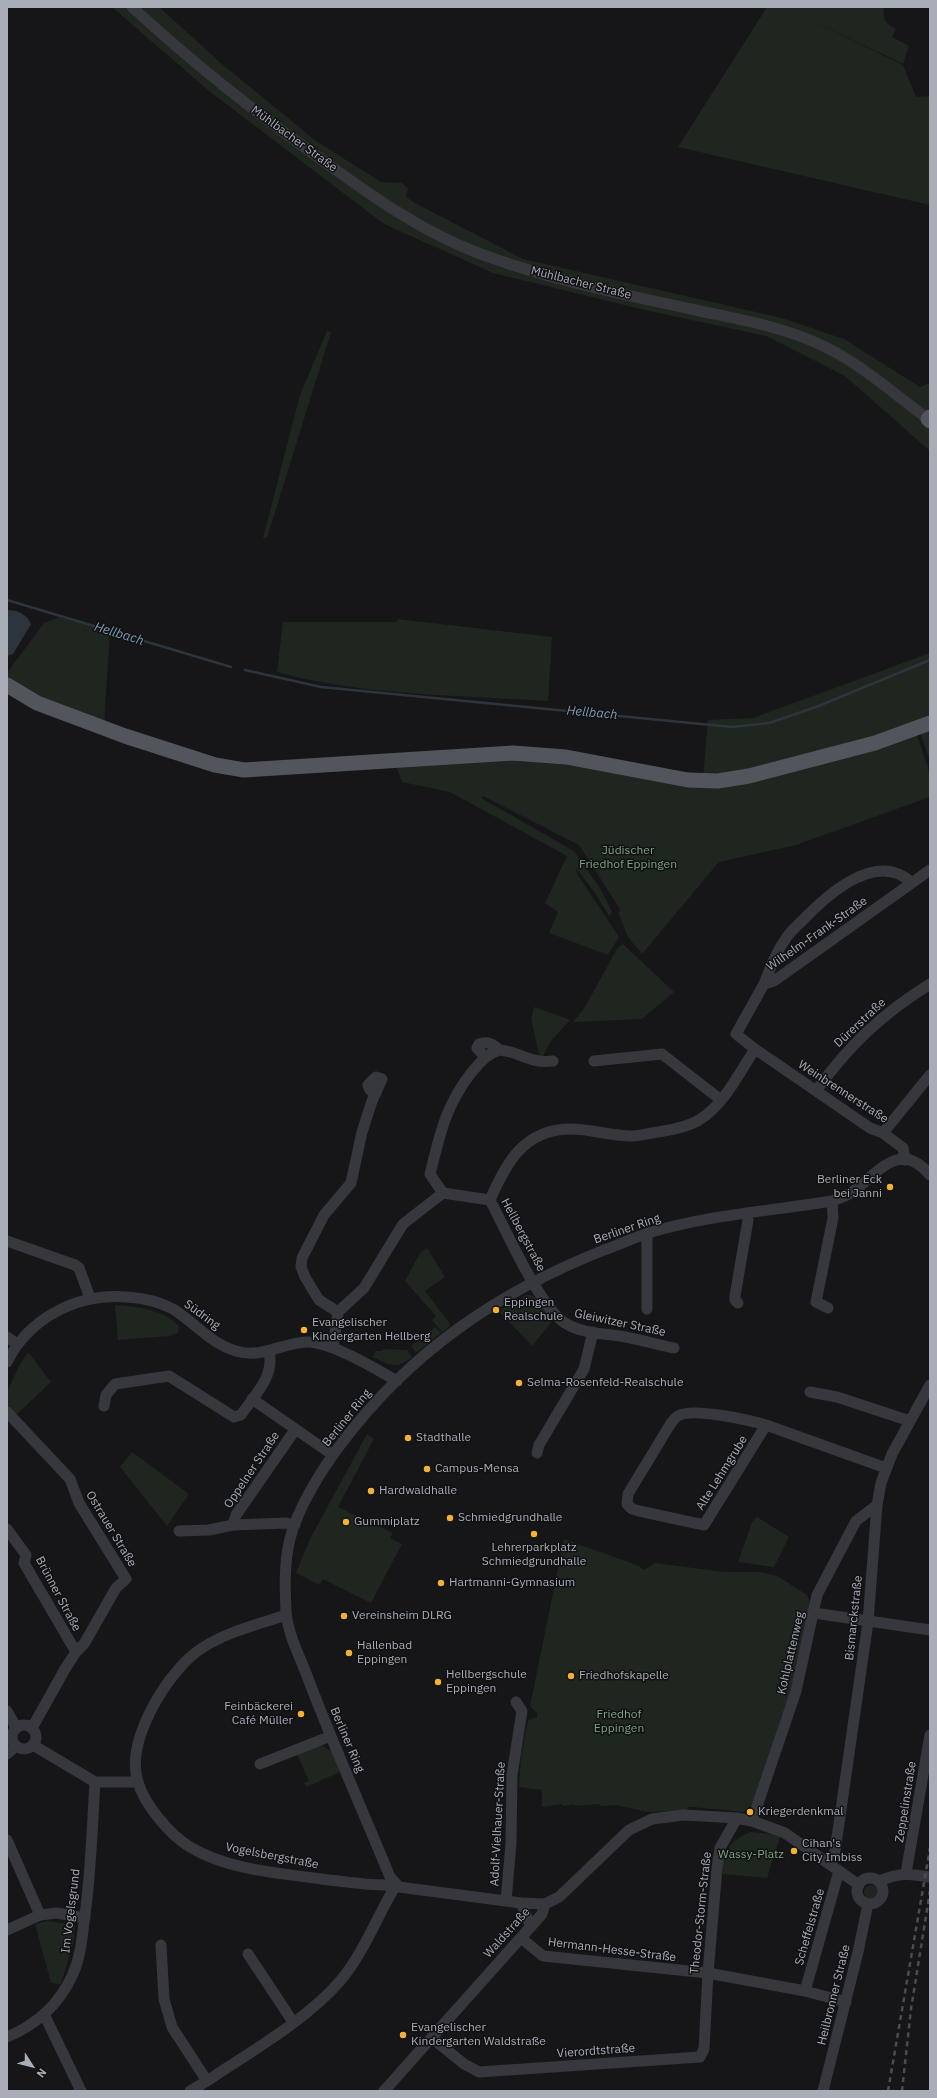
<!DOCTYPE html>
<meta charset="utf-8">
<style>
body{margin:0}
#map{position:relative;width:937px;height:2098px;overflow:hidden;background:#161618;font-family:"IBM Plex Sans",sans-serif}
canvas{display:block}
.frame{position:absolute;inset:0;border:8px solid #a8adb8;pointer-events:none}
.north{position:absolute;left:12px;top:2046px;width:40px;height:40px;-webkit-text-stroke:3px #111113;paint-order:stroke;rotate:126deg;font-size:11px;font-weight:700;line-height:16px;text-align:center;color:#a8adb8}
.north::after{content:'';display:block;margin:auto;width:14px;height:18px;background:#a8adb8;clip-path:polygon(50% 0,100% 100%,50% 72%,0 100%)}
</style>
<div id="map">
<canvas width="937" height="2098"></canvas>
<div class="frame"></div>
<div class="north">N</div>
</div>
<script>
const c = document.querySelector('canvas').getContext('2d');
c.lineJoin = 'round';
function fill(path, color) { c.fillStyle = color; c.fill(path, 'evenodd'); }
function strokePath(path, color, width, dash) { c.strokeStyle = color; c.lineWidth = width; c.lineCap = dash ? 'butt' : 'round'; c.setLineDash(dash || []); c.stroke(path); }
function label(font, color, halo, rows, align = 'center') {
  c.font = font + ' "IBM Plex Sans",sans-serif'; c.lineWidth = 3; c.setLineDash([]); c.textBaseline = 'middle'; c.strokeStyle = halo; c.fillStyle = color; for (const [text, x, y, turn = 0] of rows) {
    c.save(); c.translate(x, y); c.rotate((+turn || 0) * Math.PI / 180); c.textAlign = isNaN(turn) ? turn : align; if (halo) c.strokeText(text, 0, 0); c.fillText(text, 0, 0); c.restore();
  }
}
fill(new Path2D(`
 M112 7H159L222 64 316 141 381 182 402 183 408 188 406 197 415 203 523 259 782 318 844 339 920 387 930 383V451L845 376 766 336 645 310 493 273 384 224 209 91Z
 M767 7H884C883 19 884 23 896 29L892 37 909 46 903 64 805 17 903 65 916 97 930 96V205L678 147Z
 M327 331 331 332 267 538H263L300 395Z
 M60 617 110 632 104 724 20 688 7 677V673L44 623Z
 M397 619 552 637 548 701C458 695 365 696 277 672L283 622H397Z
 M930 653V720L917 735 930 774V797L796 845 719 862 642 954 628 937 618 912 621 911 579 845 483 796 481 798 574 851 600 888 612 912 609 916 595 893 576 868 577 874 619 937 608 955 549 933 558 912 545 903 567 856 450 792 402 782 396 766 519 759 703 778 708 720 753 718Z
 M930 728V760L920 733Z
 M623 944 674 992 642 1019 573 1022 585 1007 618 947Z
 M534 1007 570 1020 550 1042 542 1058H540L531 1019Z
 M427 1248 445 1277 425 1291 451 1325 442 1332 432 1320 436 1316 405 1281 420 1253Z
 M526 1295C539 1294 546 1311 553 1320L532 1346 499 1311Z
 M115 1305C135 1306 165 1310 179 1326L178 1333 170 1336 118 1340Z
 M435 1327 441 1333 416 1353 411 1346Z
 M383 1349 407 1350 412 1357C396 1370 390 1365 373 1357L375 1351H382Z
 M28 1352 51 1382 15 1416 7 1408V1392L19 1366Z
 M367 1434 374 1439 338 1507 393 1533 390 1538 402 1544 371 1603 323 1579 319 1585 296 1573 310 1539Z
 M132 1452 189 1494 167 1526 120 1467Z
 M757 1517 789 1537 774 1567 738 1562 752 1522Z
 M564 1539 639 1566 644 1570 655 1563 724 1572H762L779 1577 807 1595 812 1609 784 1715 782 1714 755 1802 744 1812 692 1807H689L685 1811 647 1812 616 1805 600 1806V1804L575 1806V1804L563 1806 562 1804 542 1807V1790L519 1787 521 1757 528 1720 537 1717V1713L530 1706Z
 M322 1745 332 1752 340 1772 306 1787 304 1783 309 1781 297 1754Z
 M751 1832 771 1834 780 1837 767 1878 722 1874C724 1851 729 1840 751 1832Z
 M864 1892a7 7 0 1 1 14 0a7 7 0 1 1-14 0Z
 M48 1921 75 1925 73 1943 61 1984 51 1983 35 1924Z`), '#1e261f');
fill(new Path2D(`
 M7 610C18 610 26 614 31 624L13 654 7 656Z`), '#2c353c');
strokePath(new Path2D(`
 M7 600 231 667
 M245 670 321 687 732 727 769 723 816 707 930 660`), '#2c353c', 2.5);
strokePath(new Path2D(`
 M132 7C193 63 257 114 325 162 373 197 423 232 478 253 547 279 620 294 691 309 735 319 778 325 819 344 859 362 893 393 928 419
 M764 984C770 969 775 953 785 940 789 932 797 926 803 920 828 894 877 850 912 883
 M499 1050C519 1051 529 1064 553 1061
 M594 1061 662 1054 721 1100
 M816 1091C849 1045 882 1014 930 984
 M883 1133 930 1075
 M905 1160 903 1148 883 1133 870 1128 755 1049 736 1034 764 984 774 981 930 870
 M443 1193 430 1174C440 1134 445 1107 471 1073 480 1063 485 1055 499 1050 494 1044 487 1041 479 1044L477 1048 485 1057
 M647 1233V1309
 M7 1241 75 1265 79 1268 90 1298
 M738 1303 735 1300V1296L748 1220 747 1214
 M828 1308 816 1302 833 1218 832 1201
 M338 1312 319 1300 305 1277 301 1267 302 1258 324 1215 351 1183 362 1132 372 1101 382 1079 376 1077 368 1085 370 1090 376 1093
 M7 1337 17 1344
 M333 1348 338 1312 364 1288 403 1224 443 1193 490 1200
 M674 1348C659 1345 645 1341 630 1338 609 1333 584 1335 565 1323 540 1308 505 1228 490 1200 506 1163 524 1129 571 1129 591 1129 611 1136 631 1136 640 1136 649 1133 658 1132 671 1130 688 1127 699 1120 724 1105 739 1073 755 1049
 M7 1362C29 1318 77 1293 127 1297 143 1298 158 1301 173 1309 194 1322 211 1344 236 1351 261 1359 282 1343 306 1342 330 1341 376 1369 397 1381
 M810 1392 837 1397 910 1421
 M252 1399 333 1455
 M104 1406 106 1395 115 1384 169 1376 234 1417 241 1415C254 1396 275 1376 269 1352
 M7 1412 70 1479 79 1503 126 1579 116 1588 84 1644 76 1652 65 1669 32 1728
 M766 1425C749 1420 695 1408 680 1415 676 1416 673 1421 671 1423L628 1494 627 1504 632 1509 639 1511 704 1525 766 1425 886 1468
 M537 1453 539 1445 584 1369 593 1332
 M233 1525 286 1523 295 1525
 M7 1529 26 1555 24 1563 76 1652
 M179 1531 209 1530 233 1525 236 1515 295 1430
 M814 1613 930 1630
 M286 1615C256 1625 221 1633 195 1653 165 1677 125 1742 138 1782 144 1804 170 1835 190 1847 228 1870 278 1873 321 1879 346 1882 371 1886 396 1885
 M7 1711 16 1727
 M12 1737a12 12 0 1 1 24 0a12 12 0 1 1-24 0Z
 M33 1745 95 1782H137
 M7 1754 16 1746
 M260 1764 331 1736
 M752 1821 796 1691 817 1595 856 1521 877 1505
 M7 1840 40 1915
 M830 1864 835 1851 868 1622 877 1505 881 1483 892 1454 930 1385
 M906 1873 930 1735
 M857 1891a13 13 0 1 1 26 0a13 13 0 1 1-26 0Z
 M879 1881C899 1873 908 1873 930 1877
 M859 1885 785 1833 752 1821 737 1818 684 1815 652 1819 629 1830 559 1897 545 1904 521 1903 399 1887 390 1877C363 1811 334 1747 309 1681 301 1659 288 1635 286 1612 285 1589 284 1562 290 1539 297 1509 322 1469 341 1444 410 1352 498 1292 604 1250 619 1245 633 1238 648 1233 707 1215 770 1211 832 1201 837 1199 843 1197 849 1194 874 1179 898 1136 930 1175
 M506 1901 511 1844 512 1775 522 1711 516 1702
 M521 1903 531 1927
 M7 1930 40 1915 57 1913 85 1918
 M521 1938 543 1956 708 1973 805 1991 846 2002
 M161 1945 164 1999 172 2027 207 2081
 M248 1954 293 2022
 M805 1991 839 1871
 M44 2014 81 2091
 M7 2037C36 2025 59 2004 72 1976 80 1959 82 1940 84 1922 91 1876 92 1829 95 1782
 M432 2038 464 2064 479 2072 700 2057 704 2049 708 1973 717 1868 720 1848 737 1818
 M190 2091 207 2081C250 2052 308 2019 341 1980 365 1951 377 1916 396 1885
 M384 2091 542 1914 545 1904
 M823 2091 858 1952 868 1904`), '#37383d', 11);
strokePath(new Path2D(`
 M930 417 928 419 930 421
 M7 685 37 703 125 736 215 765 244 770 513 753 566 757 688 780 718 781 749 776 875 743 930 723`), '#53555c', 15);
strokePath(new Path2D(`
 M888 2091 930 1848
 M902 2091 911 2009 930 1891`), '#4a4c52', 2.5, [5, 4]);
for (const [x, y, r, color] of [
 [890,1187,4,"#f2b134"],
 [496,1310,4,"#f2b134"],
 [304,1330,4,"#f2b134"],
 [519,1383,4,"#f2b134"],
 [408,1438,4,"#f2b134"],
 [427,1469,4,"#f2b134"],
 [371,1491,4,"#f2b134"],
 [450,1518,4,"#f2b134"],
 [346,1522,4,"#f2b134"],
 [534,1534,4,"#f2b134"],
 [441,1583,4,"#f2b134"],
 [344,1616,4,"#f2b134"],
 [349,1653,4,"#f2b134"],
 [571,1676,4,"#f2b134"],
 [438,1682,4,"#f2b134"],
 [301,1714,4,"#f2b134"],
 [750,1812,4,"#f2b134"],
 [794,1851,4,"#f2b134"],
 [403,2035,4,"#f2b134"]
]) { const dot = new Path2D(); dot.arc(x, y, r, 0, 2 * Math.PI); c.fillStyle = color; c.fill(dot); strokePath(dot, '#111113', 1.5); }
label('12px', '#a8adb8', '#111113', [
 ["Mühlbacher Straße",294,139,36],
 ["Mühlbacher Straße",581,283,14],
 ["Wilhelm-Frank-Straße",817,934,-35],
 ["Dürerstraße",860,1023,-43],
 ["Weinbrennerstraße",843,1092,33],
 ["Berliner Ring",627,1229,-19],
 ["Hellbergstraße",523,1235,62],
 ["Südring",202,1315,36],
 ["Gleiwitzer Straße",620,1323,12],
 ["Berliner Ring",347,1418,-51],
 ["Oppelner Straße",252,1470,-56],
 ["Alte Lehmgrube",722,1473,-58],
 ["Ostrauer Straße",111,1529,59],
 ["Brünner Straße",58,1594,62],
 ["Bismarckstraße",854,1618,-84],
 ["Kohlplattenweg",791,1653,-77],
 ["Berliner Ring",347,1740,67],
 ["Zeppelinstraße",906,1802,-81],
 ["Adolf-Vielhauer-Straße",498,1824,-87],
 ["Vogelsbergstraße",272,1856,11],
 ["Im Vogelsgrund",71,1911,-83],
 ["Theodor-Storm-Straße",701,1913,-84],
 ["Scheffelstraße",810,1927,-74],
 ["Waldstraße",507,1933,-48],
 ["Hermann-Hesse-Straße",612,1950,7],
 ["Heilbronner Straße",834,1995,-76],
 ["Vierordtstraße",596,2051,-4]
]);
label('12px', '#7fa381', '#111113', [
 ["Jüdischer",628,851],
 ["Friedhof Eppingen",628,865],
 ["Friedhof",619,1715],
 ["Eppingen",619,1729],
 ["Wassy-Platz",751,1855]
]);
label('12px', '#a8adb8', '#111113', [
 ["Berliner Eck",882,1180,"right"],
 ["bei Janni",882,1194,"right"],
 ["Eppingen",504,1303],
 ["Realschule",504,1317],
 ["Evangelischer",312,1323],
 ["Kindergarten Hellberg",312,1337],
 ["Selma-Rosenfeld-Realschule",527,1383],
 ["Stadthalle",416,1438],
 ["Campus-Mensa",435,1469],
 ["Hardwaldhalle",379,1491],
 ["Schmiedgrundhalle",458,1518],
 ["Gummiplatz",354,1522],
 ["Lehrerparkplatz",534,1548,"center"],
 ["Schmiedgrundhalle",534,1562,"center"],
 ["Hartmanni-Gymnasium",449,1583],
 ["Vereinsheim DLRG",352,1616],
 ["Hallenbad",357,1646],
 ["Eppingen",357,1660],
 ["Hellbergschule",446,1675],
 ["Eppingen",446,1689],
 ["Friedhofskapelle",579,1676],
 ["Feinbäckerei",293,1707,"right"],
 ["Café Müller",293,1721,"right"],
 ["Kriegerdenkmal",758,1812],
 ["Cihan's",802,1844],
 ["City Imbiss",802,1858],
 ["Evangelischer",411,2028],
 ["Kindergarten Waldstraße",411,2042]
], 'left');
label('italic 13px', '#7f9bb3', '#111113', [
 ["Hellbach",119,634,17],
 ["Hellbach",592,713,5]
]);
</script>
